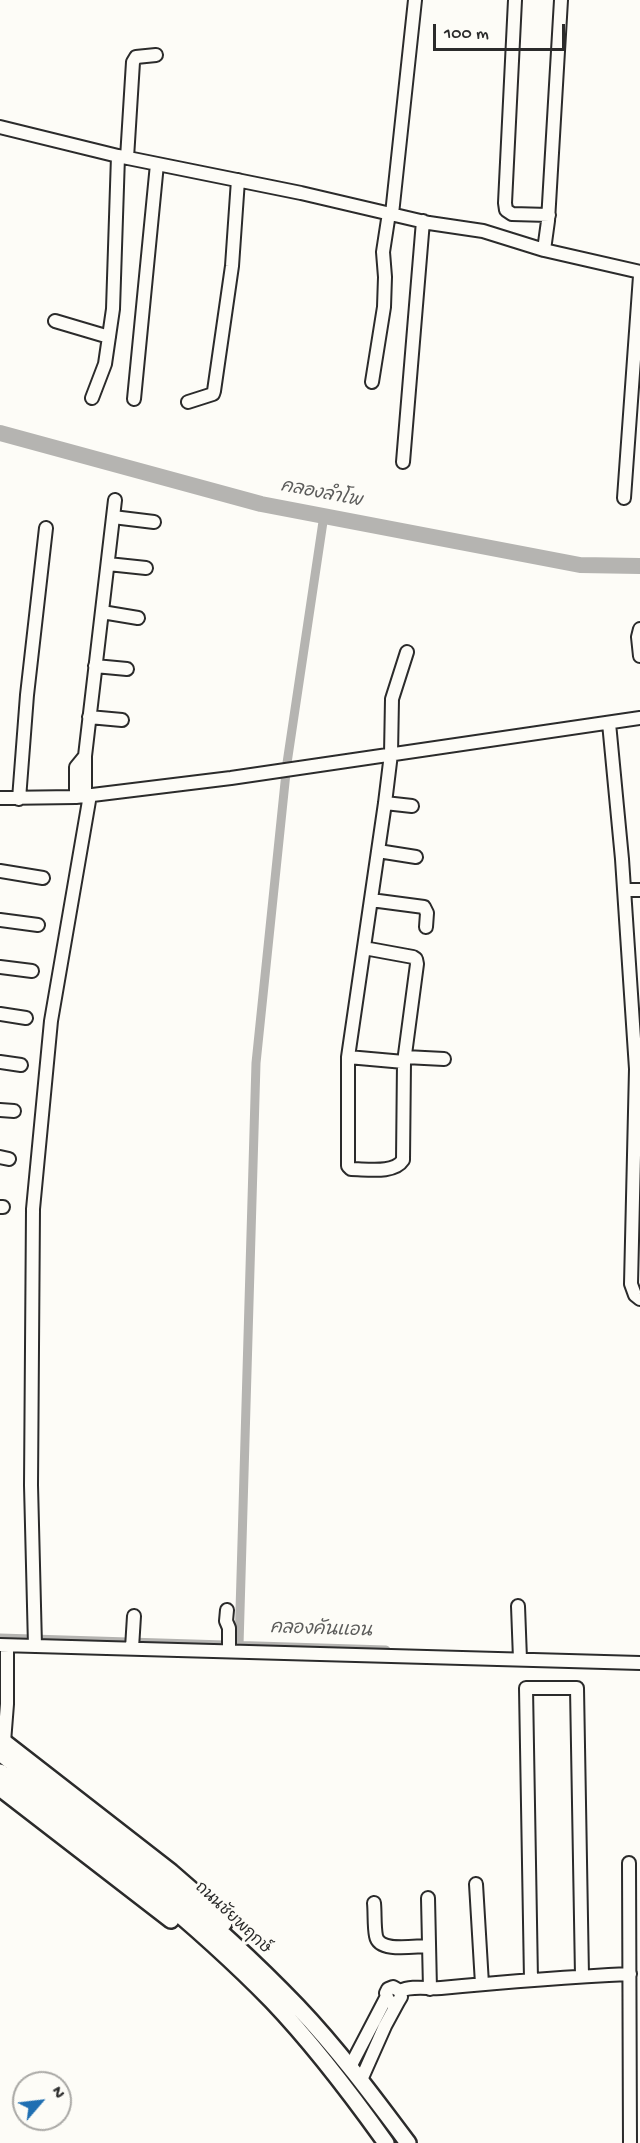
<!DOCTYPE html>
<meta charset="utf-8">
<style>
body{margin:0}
#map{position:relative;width:640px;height:2143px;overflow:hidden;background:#fdfcf7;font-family:"Gochi Hand",sans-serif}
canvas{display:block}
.north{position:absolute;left:12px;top:2071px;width:60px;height:60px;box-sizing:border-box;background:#fdfcf7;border:2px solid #a9a8a5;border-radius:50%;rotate:62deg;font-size:16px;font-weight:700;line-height:24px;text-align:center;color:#2b2b2b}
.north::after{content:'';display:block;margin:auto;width:21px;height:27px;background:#1f6fb2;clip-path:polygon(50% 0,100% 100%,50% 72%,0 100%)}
.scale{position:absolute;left:433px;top:24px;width:132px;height:27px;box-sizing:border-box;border:3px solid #2b2b2b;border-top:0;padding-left:8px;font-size:18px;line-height:21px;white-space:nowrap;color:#2b2b2b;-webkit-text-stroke:4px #fdfcf7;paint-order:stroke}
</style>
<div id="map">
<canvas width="640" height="2143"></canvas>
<div class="north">N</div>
<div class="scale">100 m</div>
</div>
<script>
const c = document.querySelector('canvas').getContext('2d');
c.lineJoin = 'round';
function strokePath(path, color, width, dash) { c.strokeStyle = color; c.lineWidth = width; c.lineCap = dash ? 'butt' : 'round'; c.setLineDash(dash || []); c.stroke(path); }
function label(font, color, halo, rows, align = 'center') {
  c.font = font + ' "Gochi Hand","Playpen Sans Thai",sans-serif'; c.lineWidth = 6; c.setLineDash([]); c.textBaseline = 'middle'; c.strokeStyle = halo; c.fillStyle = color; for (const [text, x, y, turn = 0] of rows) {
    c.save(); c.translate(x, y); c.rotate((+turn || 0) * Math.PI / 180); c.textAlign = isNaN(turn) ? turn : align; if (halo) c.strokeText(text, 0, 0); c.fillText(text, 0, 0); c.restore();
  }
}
strokePath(new Path2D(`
 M0 1638 386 1650
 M239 1645 256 1063 287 763 324 515`), '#b5b4b1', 9);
strokePath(new Path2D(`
 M0 433 261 504 580 565 640 566`), '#b5b4b1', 16);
const minor = new Path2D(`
 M515 0 505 203 506 210 512 214 549 215
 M0 127 118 156 301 193 429 223 483 231 544 250 640 272
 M127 158 133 62 136 57 156 55
 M392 214 415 0
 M544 250 548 221 561 0
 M55 321 109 337
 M372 382 384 307 385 277 383 252 389 213
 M92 398 105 364 113 309 118 156
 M134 399 157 164
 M188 402 213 394 214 391 232 266 238 180
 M403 462 423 221
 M624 498 640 276
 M113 517 154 522
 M108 564 146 568
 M102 612 138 618
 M640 629 638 637 640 656
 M95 666 127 669
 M89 717 122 720
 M609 723 622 859 636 1069 631 1284 635 1295 640 1299
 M85 756 115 500
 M76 797V767L85 756V795
 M0 798 76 797 231 778 640 718
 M19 799 27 695 46 528
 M385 803 412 806
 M378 851 416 857
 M0 871 43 878
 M624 890H640
 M371 900 424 907 427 913 426 927
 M0 920 38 925
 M364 948 413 957 416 959 417 964 404 1062 403 1160C394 1174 367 1169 351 1169L348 1166V1057L385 803 391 754 392 699 407 652
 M0 967 32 971
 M0 1014 26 1018
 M348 1057 404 1062
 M405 1057 444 1059
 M0 1062 21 1065
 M0 1110 14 1111
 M0 1157 9 1159
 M0 1207H3
 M518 1606 520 1659
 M227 1610 226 1621 229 1628V1650
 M0 1645 640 1663
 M35 1646 31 1485 33 1209 51 1021 90 795
 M132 1648 134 1616
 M4 1742 7 1704V1646
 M629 1863 630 2143
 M476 1884 482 1984
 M428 1898 430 1989
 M374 1903C375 1913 374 1926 376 1936 379 1953 414 1946 428 1946
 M531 1980 526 1688H577L582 1976
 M400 1991 401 1997 398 2002 392 2003 388 2001 386 1993 388 1989 393 1987 400 1991C412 1985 428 1989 441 1988 504 1982 567 1977 630 1974
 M350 2067 386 1998
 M361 2080 385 2026 398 2002`);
const major = new Path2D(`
 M0 1739 171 1872 194 1892 224 1923
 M0 1753C103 1832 206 1911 297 2006 337 2048 373 2096 408 2143
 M0 1772C94 1844 189 1916 272 2001 314 2045 351 2094 386 2143
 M0 1788 171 1920`);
strokePath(minor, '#2b2b2b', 16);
strokePath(major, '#2b2b2b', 20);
strokePath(minor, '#fdfcf7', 12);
strokePath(major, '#fdfcf7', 15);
label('16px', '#2b2b2b', '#fdfcf7', [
 ["ถนนชัยพฤกษ์",232,1919,43]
]);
label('italic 18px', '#5b5b5a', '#fdfcf7', [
 ["คลองลำโพ",321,495,11],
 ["คลองคันแอน",321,1631,2]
]);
</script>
